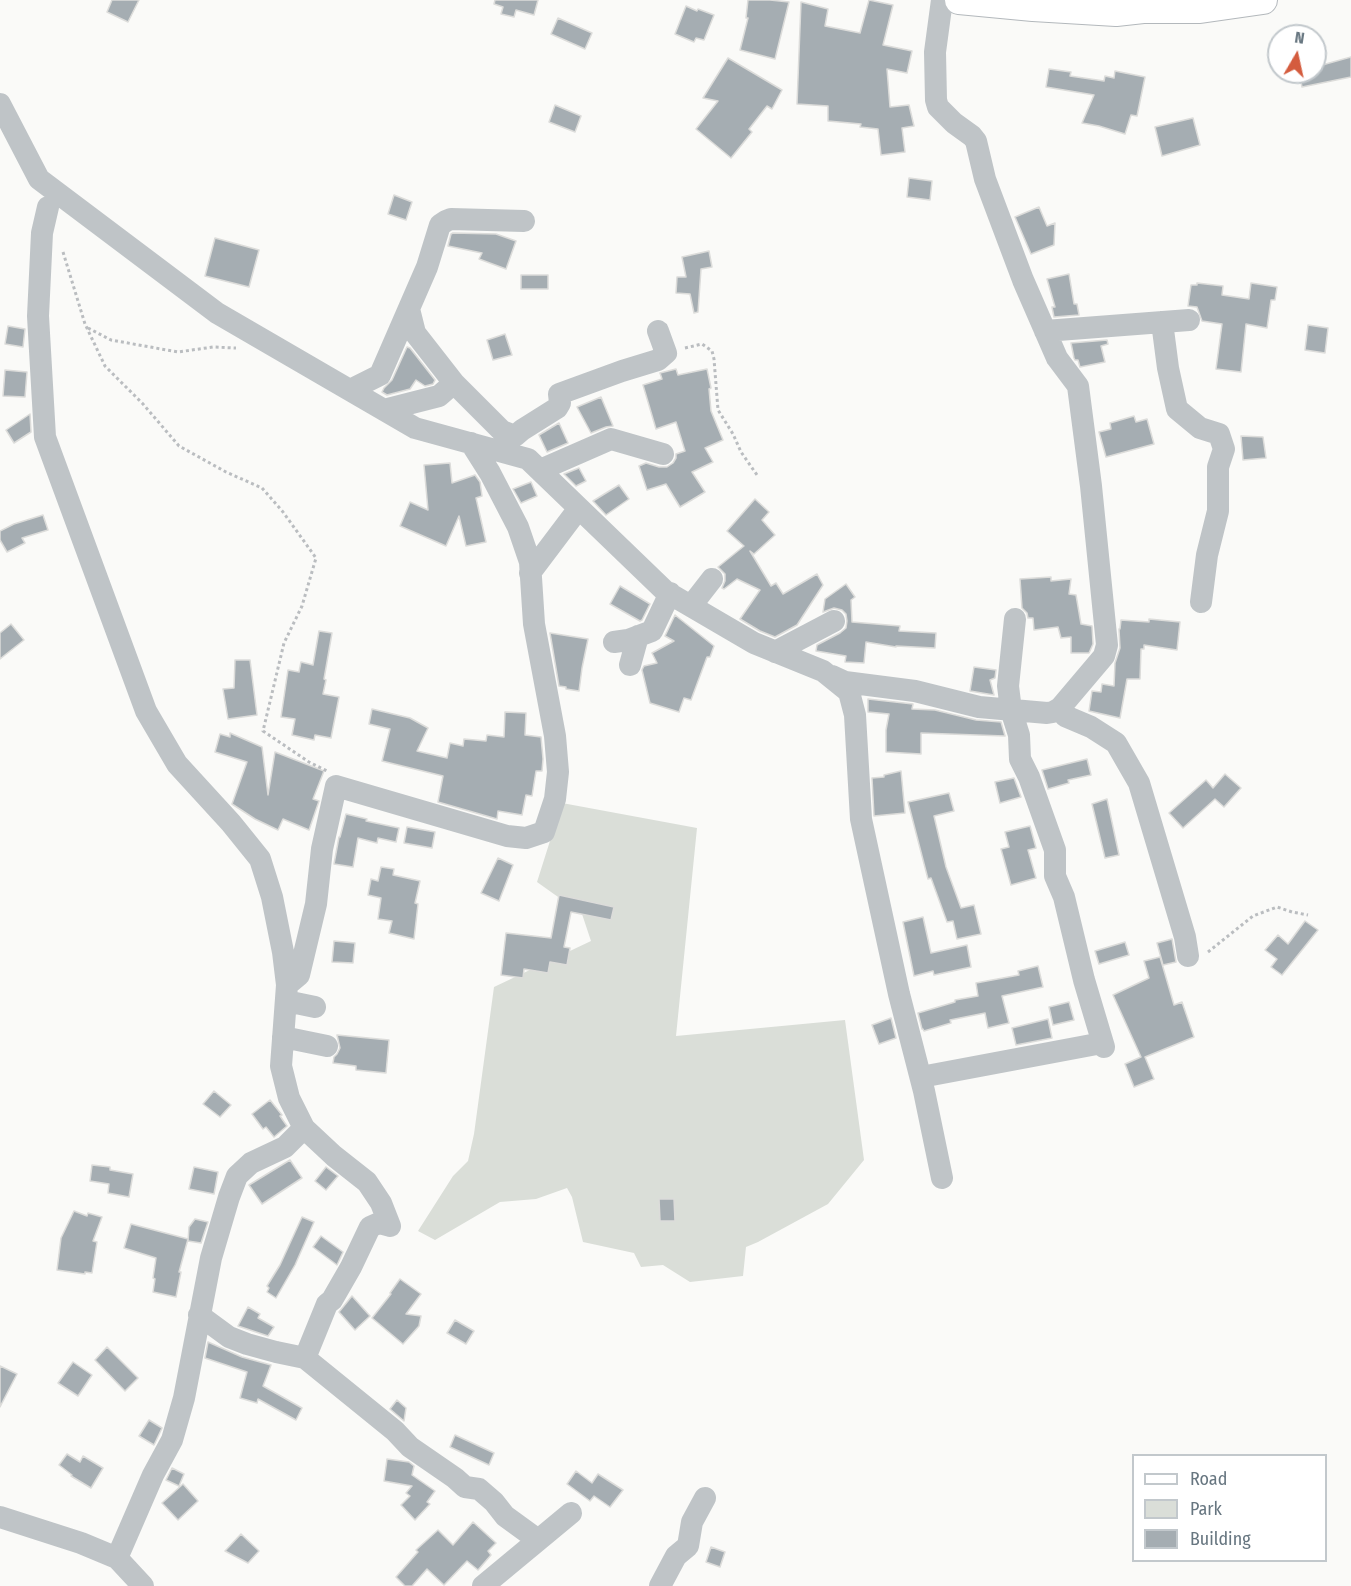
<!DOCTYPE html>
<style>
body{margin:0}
#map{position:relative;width:1351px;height:1586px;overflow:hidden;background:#fafaf8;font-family:"Fira Sans Condensed",sans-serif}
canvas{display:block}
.legend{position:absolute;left:1132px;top:1454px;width:195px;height:108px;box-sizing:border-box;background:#fff;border:2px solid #c2c8cc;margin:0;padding:8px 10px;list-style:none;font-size:18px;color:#677680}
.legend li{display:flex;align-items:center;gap:12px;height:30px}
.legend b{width:30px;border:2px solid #c2c8cc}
.north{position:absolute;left:1267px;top:24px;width:60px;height:60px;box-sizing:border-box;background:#fff;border:2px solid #c2c8cc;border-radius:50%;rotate:9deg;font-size:16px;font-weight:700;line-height:24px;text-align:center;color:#677680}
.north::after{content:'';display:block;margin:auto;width:21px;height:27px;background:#d45c3e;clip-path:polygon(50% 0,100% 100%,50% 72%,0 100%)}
</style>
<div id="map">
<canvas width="1351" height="1586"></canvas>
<ul class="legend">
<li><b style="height:8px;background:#fff"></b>Road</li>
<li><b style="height:16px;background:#daded8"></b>Park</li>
<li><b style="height:16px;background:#a5adb2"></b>Building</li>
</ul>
<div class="north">N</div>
</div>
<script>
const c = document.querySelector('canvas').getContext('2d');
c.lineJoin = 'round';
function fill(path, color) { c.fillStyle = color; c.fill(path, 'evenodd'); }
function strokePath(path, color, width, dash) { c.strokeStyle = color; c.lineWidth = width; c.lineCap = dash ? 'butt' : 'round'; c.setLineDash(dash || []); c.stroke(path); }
fill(new Path2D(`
 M562 803 697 828 676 1036 845 1020 864 1160 828 1204 758 1242 746 1247 743 1276 690 1282 663 1265 641 1267 634 1253 583 1242 572 1197 567 1188 536 1199 500 1202 435 1240 418 1231 453 1176 468 1161 474 1134 494 987 591 941 582 914 537 882Z`), '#daded8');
const building = new Path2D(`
 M112 0H139L128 22 107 12Z
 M495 0H538L534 15 516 10 514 17 501 14 503 7 494 4Z
 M748 0H770L789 2 775 59 740 50 748 18H746Z
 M869 0 893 5 883 45 912 51 907 73 887 69 890 107 909 105 914 126 902 128 905 152 881 155 878 129 860 127 861 124 828 121V106L797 104 801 2 828 9 825 26 860 33Z
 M686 6 697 11 698 9 714 15 704 40 696 38 694 42 675 34Z
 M558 18 592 33 585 49 551 34Z
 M1351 57V77L1302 87 1299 72H1315V67Z
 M728 58 782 90 772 109 767 106 749 129 752 132 731 158 696 129 718 101 703 98Z
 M1049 69 1071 72 1070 76 1104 81 1105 76 1114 78 1115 71 1145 77 1137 116 1131 115 1125 134 1099 126 1082 123 1094 95 1046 87Z
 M555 105 581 116 575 132 549 122Z
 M1193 118 1200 145 1162 156 1155 127Z
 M909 178 932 181 930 200 907 197Z
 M394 195 412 202 406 220 388 214Z
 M1039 207 1047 226 1055 223 1054 245 1031 254 1015 217Z
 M453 233 496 234 516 241 506 269 479 259 482 253 448 246 451 234Z
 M215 238 259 250 249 287 205 276Z
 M709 251 712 267 701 269 698 312 694 313 690 294 676 293 677 277H686L682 257Z
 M1069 274 1074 304H1077L1079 315 1054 317 1052 307H1055L1047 279Z
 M521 275H548V289H521Z
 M1197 283 1223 286 1222 295 1249 299 1251 283 1277 287 1275 300H1271L1267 328 1246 324 1241 372 1216 369 1222 324 1202 321 1197 307 1188 306 1191 285H1197Z
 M1308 325 1328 328 1325 353 1305 350Z
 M8 326 25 329 23 347 5 344Z
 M505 334 512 355 493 360 487 340Z
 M1107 340 1108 344 1101 346 1105 362 1080 367 1078 360H1075L1074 358 1071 343Z
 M407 347 410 348 435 380 433 384 425 386 416 380 410 389 387 395 382 392 384 388 392 380Z
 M676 369 678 375 707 369 711 388 709 389 711 411 723 440 705 448 713 462 692 472 705 492 680 507 666 484 647 490 639 466 646 463 659 467H667L673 463 676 458V454L685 451 676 422 656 429 643 385 662 379 660 373Z
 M5 370 27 372 25 397 3 396Z
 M601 397 613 426 606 427 591 433 577 407Z
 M30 414 31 432 14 443 6 430Z
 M1134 416 1136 422 1147 419 1154 444 1106 457 1099 432 1111 429 1110 423Z
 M559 423 568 443 547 452 539 435Z
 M1241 436 1263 437 1266 458 1243 460Z
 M450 463 452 483 475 475 480 482 482 496 476 498 486 542 466 546 459 516 446 546 400 526 410 502 428 510 424 465Z
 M579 468 586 481 576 486 564 474Z
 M531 482 537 496 521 503 513 489Z
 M619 485 629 499 606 515 593 501Z
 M755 499 769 512 762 520 775 535 754 554 750 551 771 586 776 583 783 594 817 574 823 585 797 625 775 637 760 631 740 619 760 590 737 579 724 589 722 588 725 581V574L718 567 744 546 727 531Z
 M43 515 48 530 22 538 25 543 7 552 0 540V531L14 524Z
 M1051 577V581L1071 579 1069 594 1076 595 1081 624 1092 626 1093 644 1089 653H1071V637L1061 638 1058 627 1034 630 1033 618H1028L1027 613 1022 608 1020 579Z
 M846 584 855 597 851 600 852 622 900 626 899 631 936 633 935 648 896 646V647L866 642 864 663 845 662 846 656 816 651 817 645 840 633 846 628 847 621 846 614 842 610 834 608 823 612 825 599Z
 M620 586 650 604 642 620 640 621 610 604Z
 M675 615 714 646 710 657H707L691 700 684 698 679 712 650 703 642 670 644 666 657 663 652 653 674 641 665 636Z
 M1149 619 1180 622 1177 650 1144 645V649H1141L1140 679H1127L1120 718 1089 711 1092 691 1101 692 1102 684 1114 686 1115 663 1120 648 1119 629H1120L1121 620 1149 622Z
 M11 624 24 640 0 659V633Z
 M319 631 332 633 324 679 326 680 323 694 339 697 331 738 315 735 314 740 292 735 295 719 281 717 288 670 299 672 301 662 313 665Z
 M550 633 588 639 582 668 579 691 566 689V687L559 686Z
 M235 660H250L257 715 228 719 223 689 234 688Z
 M974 667 996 670 995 678 990 680 994 695 970 691Z
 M868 699 913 704 912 709 935 710 976 720 1001 722 1005 736 921 733V754L886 752V730L889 714 868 712Z
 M372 709 410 718 428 728 417 751 447 758 450 743 463 746 464 739 486 741 487 735 504 737 505 712 526 713 525 735 541 737 543 759 542 771H536L532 796 526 795 522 815 498 811 497 819 438 802 443 776 382 761 390 729 369 724Z
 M230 733 262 747 268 795 275 752 324 771 313 799 319 801 309 830 283 819 278 830 255 819 232 804 247 762 215 752 220 734 230 737Z
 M1087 759 1091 775 1068 780 1069 783 1048 789 1042 770Z
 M901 771 905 813 874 816 872 778 884 777V775Z
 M1225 774 1241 788 1224 807 1215 799 1183 828 1169 813 1206 780 1213 788Z
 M1014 778 1021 797 1000 803 995 782Z
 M949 793 954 811 934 816 946 867 961 908 974 905 981 934 957 939 953 921 947 922 931 878 928 879 908 802Z
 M1107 799 1119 855 1105 858 1092 804Z
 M346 814 367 819 366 821 399 828 396 842 378 838 377 843 358 838 353 867 334 864 339 837H340Z
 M1030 826 1036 848 1028 850 1036 878 1011 885 1001 849 1009 847 1005 832Z
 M407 827 435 832 432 848 404 843Z
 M498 858 513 865 499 901 481 893Z
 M381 867 394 869 393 875 420 881 415 903 418 904 414 939 389 933 392 921 378 919 381 898 368 895 371 879 378 881Z
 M559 895 614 907 611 920 571 912 564 947 570 948 567 965 550 962 548 973 524 969 523 978 501 975 506 933 551 938Z
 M923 917 931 953 967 945 971 967 934 975 933 971 914 976 903 922Z
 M1305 921 1318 930 1282 975 1271 967 1277 959 1265 950 1278 935 1288 944Z
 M1172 939 1176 962 1163 965 1157 943Z
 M334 941 355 943 353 963 332 962Z
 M1125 942 1129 955 1099 964 1095 951Z
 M1160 957 1174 1005 1182 1002 1194 1037 1145 1057 1154 1079 1134 1087 1125 1064 1141 1057 1113 995 1149 978 1144 961Z
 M1038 966 1043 987 1002 996 1009 1023 988 1028 985 1013 950 1020 951 1023 924 1031 923 1029H922L918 1013 955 1002V1000L978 996 976 983 1019 975 1018 971Z
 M1069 1002 1074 1020 1053 1025 1049 1007Z
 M891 1018 896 1038 879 1044 872 1025Z
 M1048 1019 1052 1038 1016 1045 1012 1028Z
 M337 1035 389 1040 386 1073 356 1070V1066L333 1063 334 1057 337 1054 340 1048Z
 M214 1091 231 1105 220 1117 203 1104Z
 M270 1100 282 1115 280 1116 287 1126 274 1137 266 1127 263 1129 252 1114Z
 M290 1160 302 1178 262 1204 249 1185Z
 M92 1165 110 1167V1170L133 1174 129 1197 108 1193 109 1184 90 1181Z
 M194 1167 218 1172 214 1194 189 1189Z
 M326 1167 338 1176 326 1190 315 1181Z
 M659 1199H674L675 1221H660Z
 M74 1211 87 1216 88 1213 102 1217 93 1241 97 1242 92 1273 85 1272V1274L57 1270 61 1238Z
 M302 1217 314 1222 295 1265 276 1298 267 1292 269 1288 267 1286 280 1265Z
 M195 1219 208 1222 201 1243 188 1241 189 1227Z
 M131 1224 188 1239 179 1272H181L176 1297 153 1292 155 1279 153 1278 156 1258 124 1248Z
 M321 1236 343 1252 337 1265 313 1247Z
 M400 1279 421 1294 406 1314 421 1316 419 1326 403 1344 372 1318 391 1294 390 1293Z
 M352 1296 370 1316 355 1330 339 1312Z
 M248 1307 260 1314 258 1318 274 1327 268 1336 238 1326Z
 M455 1320 474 1331 466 1344 447 1333Z
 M208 1342 242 1357 271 1365 263 1386 302 1408 296 1420 258 1399 257 1403 240 1398 247 1372 205 1358Z
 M107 1347 138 1378 125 1391 95 1360Z
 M73 1362 92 1375 78 1396 58 1383Z
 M0 1366 17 1374 0 1407Z
 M397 1400 406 1408 404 1421 390 1409Z
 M149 1420 162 1428 154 1445 139 1436Z
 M455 1435 494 1453 489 1465 450 1447Z
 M67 1454 80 1462 83 1456 103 1468 91 1488 71 1476 72 1475 59 1465Z
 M387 1459 409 1462 414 1466 412 1475 435 1491 427 1502 430 1504 415 1520 401 1505 410 1496 406 1493 412 1486 384 1481Z
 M172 1468 184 1474 179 1486 166 1480Z
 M576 1471 592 1483 598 1474 623 1490 610 1507 594 1496 590 1501 567 1484Z
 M183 1484 198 1501 178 1520 162 1503Z
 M473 1522 496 1543 488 1551 491 1555 478 1570 467 1561 444 1585 427 1569 412 1586H405L396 1577 418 1552 416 1550 438 1530 453 1545Z
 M241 1534 259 1551 248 1563 225 1551Z
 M711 1547 725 1552 720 1567 706 1562Z`);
fill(building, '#a5adb2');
strokePath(building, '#dcdcda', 1.5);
const major = new Path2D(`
 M959 0 1033 7 1116 12 1143 9H1200L1263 0`);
strokePath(major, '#b3b8bc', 30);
strokePath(new Path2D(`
 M63 252 85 324 105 366 143 404 179 446 226 472 262 488 283 512 316 558 302 606 284 643 263 731 309 762 327 771
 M88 328 111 340 178 352 213 347 236 348
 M685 348 702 344 712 351 714 359 718 410 733 434 741 452 757 475
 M1208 952 1253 916 1277 907 1292 912 1308 915`), '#babdc0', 3, [3, 3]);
strokePath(new Path2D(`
 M0 104 39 179 217 313 415 428 528 459 665 591 754 643 823 671 849 692 855 715 861 819 899 994 924 1091 942 1178
 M48 207 42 233 38 316 45 437 146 711 177 764 231 823 260 859 272 897 283 952 287 985 281 1066 289 1098 304 1128 334 1156 367 1182 381 1203 390 1226
 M1162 322 1168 368 1177 409 1200 428 1219 434 1224 449 1218 467V511L1207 555 1201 602
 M1045 331 1189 320
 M454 383 502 431 515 436 522 430 557 408 560 403 559 394 622 371 658 360 666 353 658 331
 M350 390 380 375 427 267 440 225 446 221 451 219 524 221
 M384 410 439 396 454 383 415 333 409 309
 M540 470 611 439 663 454
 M530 573 579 508
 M691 606 712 579
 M1015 619 1008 686 1011 710 1019 735 1020 759 1029 777 1055 850V876L1064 897 1084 980 1104 1047
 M614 642 628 640 652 631 670 593
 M775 652 834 621
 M630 665 638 636
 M832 676 845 682 915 691 979 707 1047 713 1053 712 1060 708 1104 656 1107 645 1091 486 1078 386 1057 358 1023 280 985 179 976 141 972 136 954 123 938 107 936 100 935 52 942 0
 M1060 708 1065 716 1091 727 1116 743 1139 783 1185 937 1188 956
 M287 985 299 975 316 904 322 849 336 786 507 836 526 838 544 832 555 799 558 772 555 736 534 624 530 562 518 527 490 473 471 443
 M286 1001 315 1007
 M283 1037 327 1046
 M921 1077 1102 1043
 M199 1315 229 1337 247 1344 276 1352 305 1358 395 1431 410 1447 455 1478 465 1487 479 1489 494 1502 505 1516 538 1540
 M305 1358 327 1304 332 1300 351 1267 370 1227 379 1223 390 1226
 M0 1517 81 1543 117 1558 143 1586
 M117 1558 153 1475 172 1440 184 1398 211 1258 229 1197 237 1176 251 1163 285 1147 304 1128
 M483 1586 571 1513
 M660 1586 676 1556 688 1546 692 1522 705 1498`), '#bfc4c7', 22);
strokePath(major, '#fff', 28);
</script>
